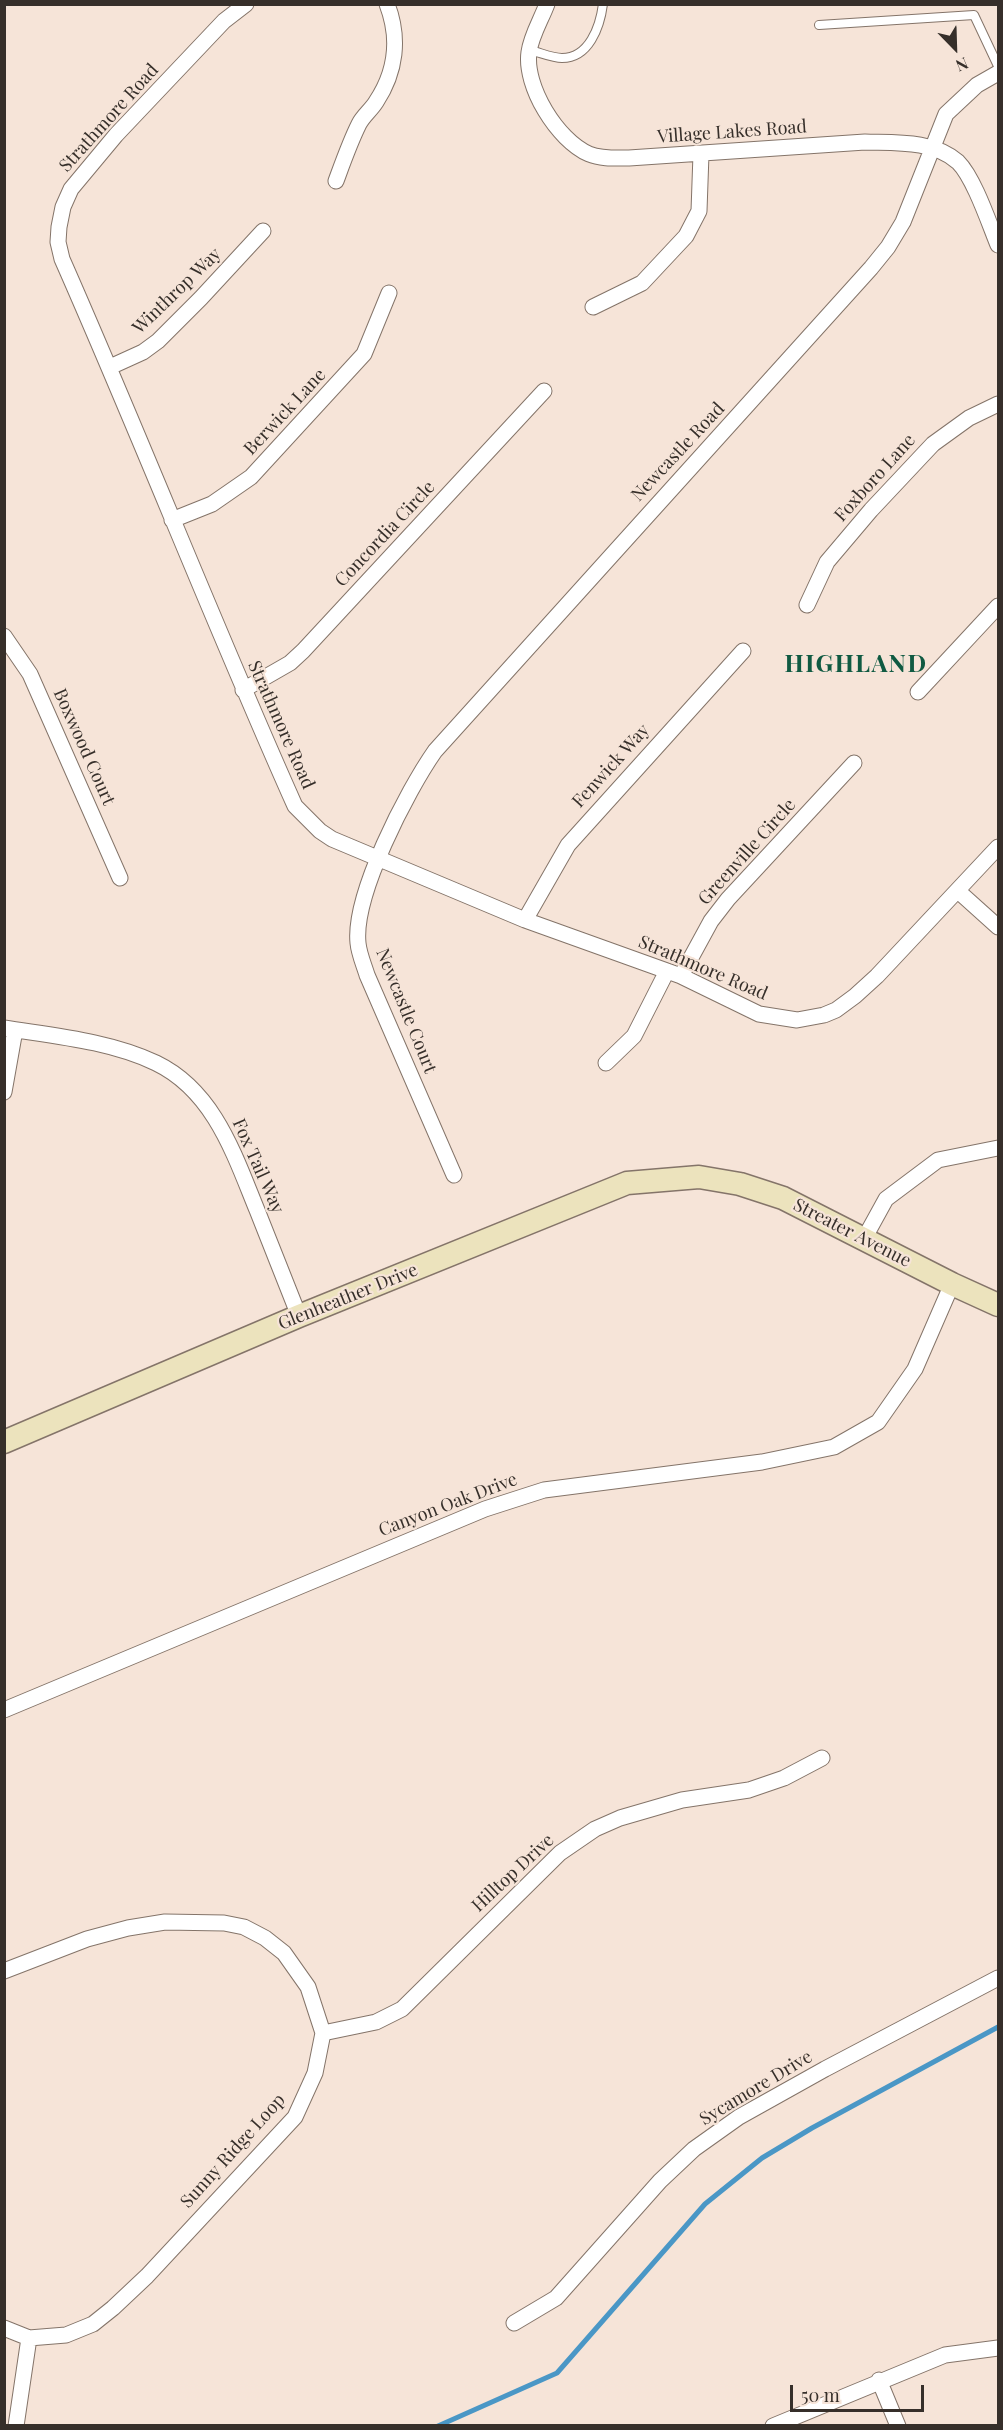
<!DOCTYPE html>
<style>
body{margin:0}
#map{position:relative;width:1003px;height:2430px;overflow:hidden;background:#f6e4d8;font-family:"Playfair Display",serif}
canvas{display:block}
.frame{position:absolute;inset:0;border:6px solid #362f2a;pointer-events:none}
.north{position:absolute;left:925px;top:18px;width:60px;height:60px;-webkit-text-stroke:4px #f6e4d8;paint-order:stroke;rotate:157deg;font-size:16px;font-weight:700;line-height:24px;text-align:center;color:#362f2a}
.north::after{content:'';display:block;margin:auto;width:21px;height:27px;background:#362f2a;clip-path:polygon(50% 0,100% 100%,50% 72%,0 100%)}
.scale{position:absolute;left:790px;top:2385px;width:134px;height:27px;box-sizing:border-box;border:3px solid #362f2a;border-top:0;padding-left:8px;font-size:18px;line-height:21px;white-space:nowrap;color:#362f2a;-webkit-text-stroke:4px #f6e4d8;paint-order:stroke}
</style>
<div id="map">
<canvas width="1003" height="2430"></canvas>
<div class="frame"></div>
<div class="north">N</div>
<div class="scale">50 m</div>
</div>
<script>
const c = document.querySelector('canvas').getContext('2d');
c.lineJoin = 'round';
function strokePath(path, color, width, dash) { c.strokeStyle = color; c.lineWidth = width; c.lineCap = dash ? 'butt' : 'round'; c.setLineDash(dash || []); c.stroke(path); }
function label(font, color, halo, rows, align = 'center') {
  c.font = font + ' "Playfair Display",serif'; c.lineWidth = 4.5; c.setLineDash([]); c.textBaseline = 'middle'; c.strokeStyle = halo; c.fillStyle = color; for (const [text, x, y, turn = 0] of rows) {
    c.save(); c.translate(x, y); c.rotate((+turn || 0) * Math.PI / 180); c.textAlign = isNaN(turn) ? turn : align; if (halo) c.strokeText(text, 0, 0); c.fillText(text, 0, 0); c.restore();
  }
}
strokePath(new Path2D(`
 M438 2426 557 2373 705 2204 762 2158 812 2128 998 2027`), '#4a97c6', 5);
const lane = new Path2D(`
 M819 25 974 15 998 66
 M529 50C539 52 552 58 562 58 589 58 600 27 603 4`);
const street = new Path2D(`
 M246 4 224 21 116 135 71 189 63 207 59 227 58 242 62 259C142 440 214 625 295 806L320 831 332 839 525 920 681 976 759 1014 797 1020 824 1015 836 1010 855 996 877 976 998 847
 M547 4C541 20 531 36 529 52 524 86 557 140 589 154 601 159 616 158 629 158L865 142C895 143 933 140 958 162 974 178 989 223 998 245
 M336 181C343 162 350 142 359 124 363 116 371 110 376 102 396 72 400 38 387 4
 M593 307 642 283 686 236 699 211 701 154
 M110 367 143 352 158 341 201 298 263 231
 M172 520 212 504 251 477 364 354 389 293
 M807 605 827 562 871 510 933 444 969 418 998 404
 M4 636 30 674 120 878
 M243 690 290 663 303 651 544 391
 M918 692 998 606
 M958 891 998 927
 M525 920 568 845 743 651
 M681 976 711 921 728 899 854 763
 M4 1028C54 1036 110 1041 156 1063 214 1091 234 1154 257 1210 271 1245 285 1281 299 1316
 M606 1063 634 1036 667 971
 M4 1092 15 1030
 M454 1175 367 975C364 965 359 954 358 943 353 895 407 791 435 751L871 268 888 247 903 222 946 114 977 85 998 73
 M864 1239 886 1199 938 1160 998 1148
 M4 1710 485 1509 544 1490 762 1462 834 1447 878 1422 915 1369 952 1284
 M4 1971 87 1939 128 1928 165 1922 224 1923 244 1927 265 1938 284 1953 308 1987 323 2033 315 2073 295 2117 147 2276 113 2308 93 2324 66 2335 29 2338 4 2328
 M323 2033 376 2022 402 2009 560 1853 595 1829 620 1818 682 1800 749 1790 784 1778 822 1758
 M514 2323 556 2298 660 2181 694 2149 739 2117 825 2069 998 1978
 M879 2380 898 2426
 M16 2426 29 2338
 M773 2426 945 2355 998 2348`);
const secondary = new Path2D(`
 M4 1442 299 1316 627 1183 699 1177 740 1184 783 1198 952 1284 998 1305`);
strokePath(lane, '#847469', 10);
strokePath(street, '#847469', 17);
strokePath(secondary, '#847469', 25);
strokePath(lane, '#fff', 8);
strokePath(street, '#fff', 15);
strokePath(secondary, '#ece3bd', 22);
label('18px', '#362f2a', '#f6e4d8', [
 ["Strathmore Road",109,118,-48],
 ["Village Lakes Road",732,132,-4],
 ["Winthrop Way",177,291,-44],
 ["Berwick Lane",285,412,-47],
 ["Newcastle Road",678,452,-47],
 ["Foxboro Lane",875,478,-48],
 ["Concordia Circle",385,534,-47],
 ["Strathmore Road",281,725,66],
 ["Boxwood Court",84,747,66],
 ["Fenwick Way",611,766,-48],
 ["Greenville Circle",747,852,-48],
 ["Strathmore Road",703,968,23],
 ["Newcastle Court",406,1011,68],
 ["Fox Tail Way",258,1166,66],
 ["Streater Avenue",852,1233,27],
 ["Glenheather Drive",348,1297,-22],
 ["Canyon Oak Drive",448,1505,-21],
 ["Hilltop Drive",513,1873,-43],
 ["Sycamore Drive",756,2088,-31],
 ["Sunny Ridge Loop",233,2151,-48]
]);
c.letterSpacing = '1.5px';
label('bold 24px', '#105a42', '#f6e4d8', [
 ["HIGHLAND",856,665]
]);
c.letterSpacing = '0px';
</script>
